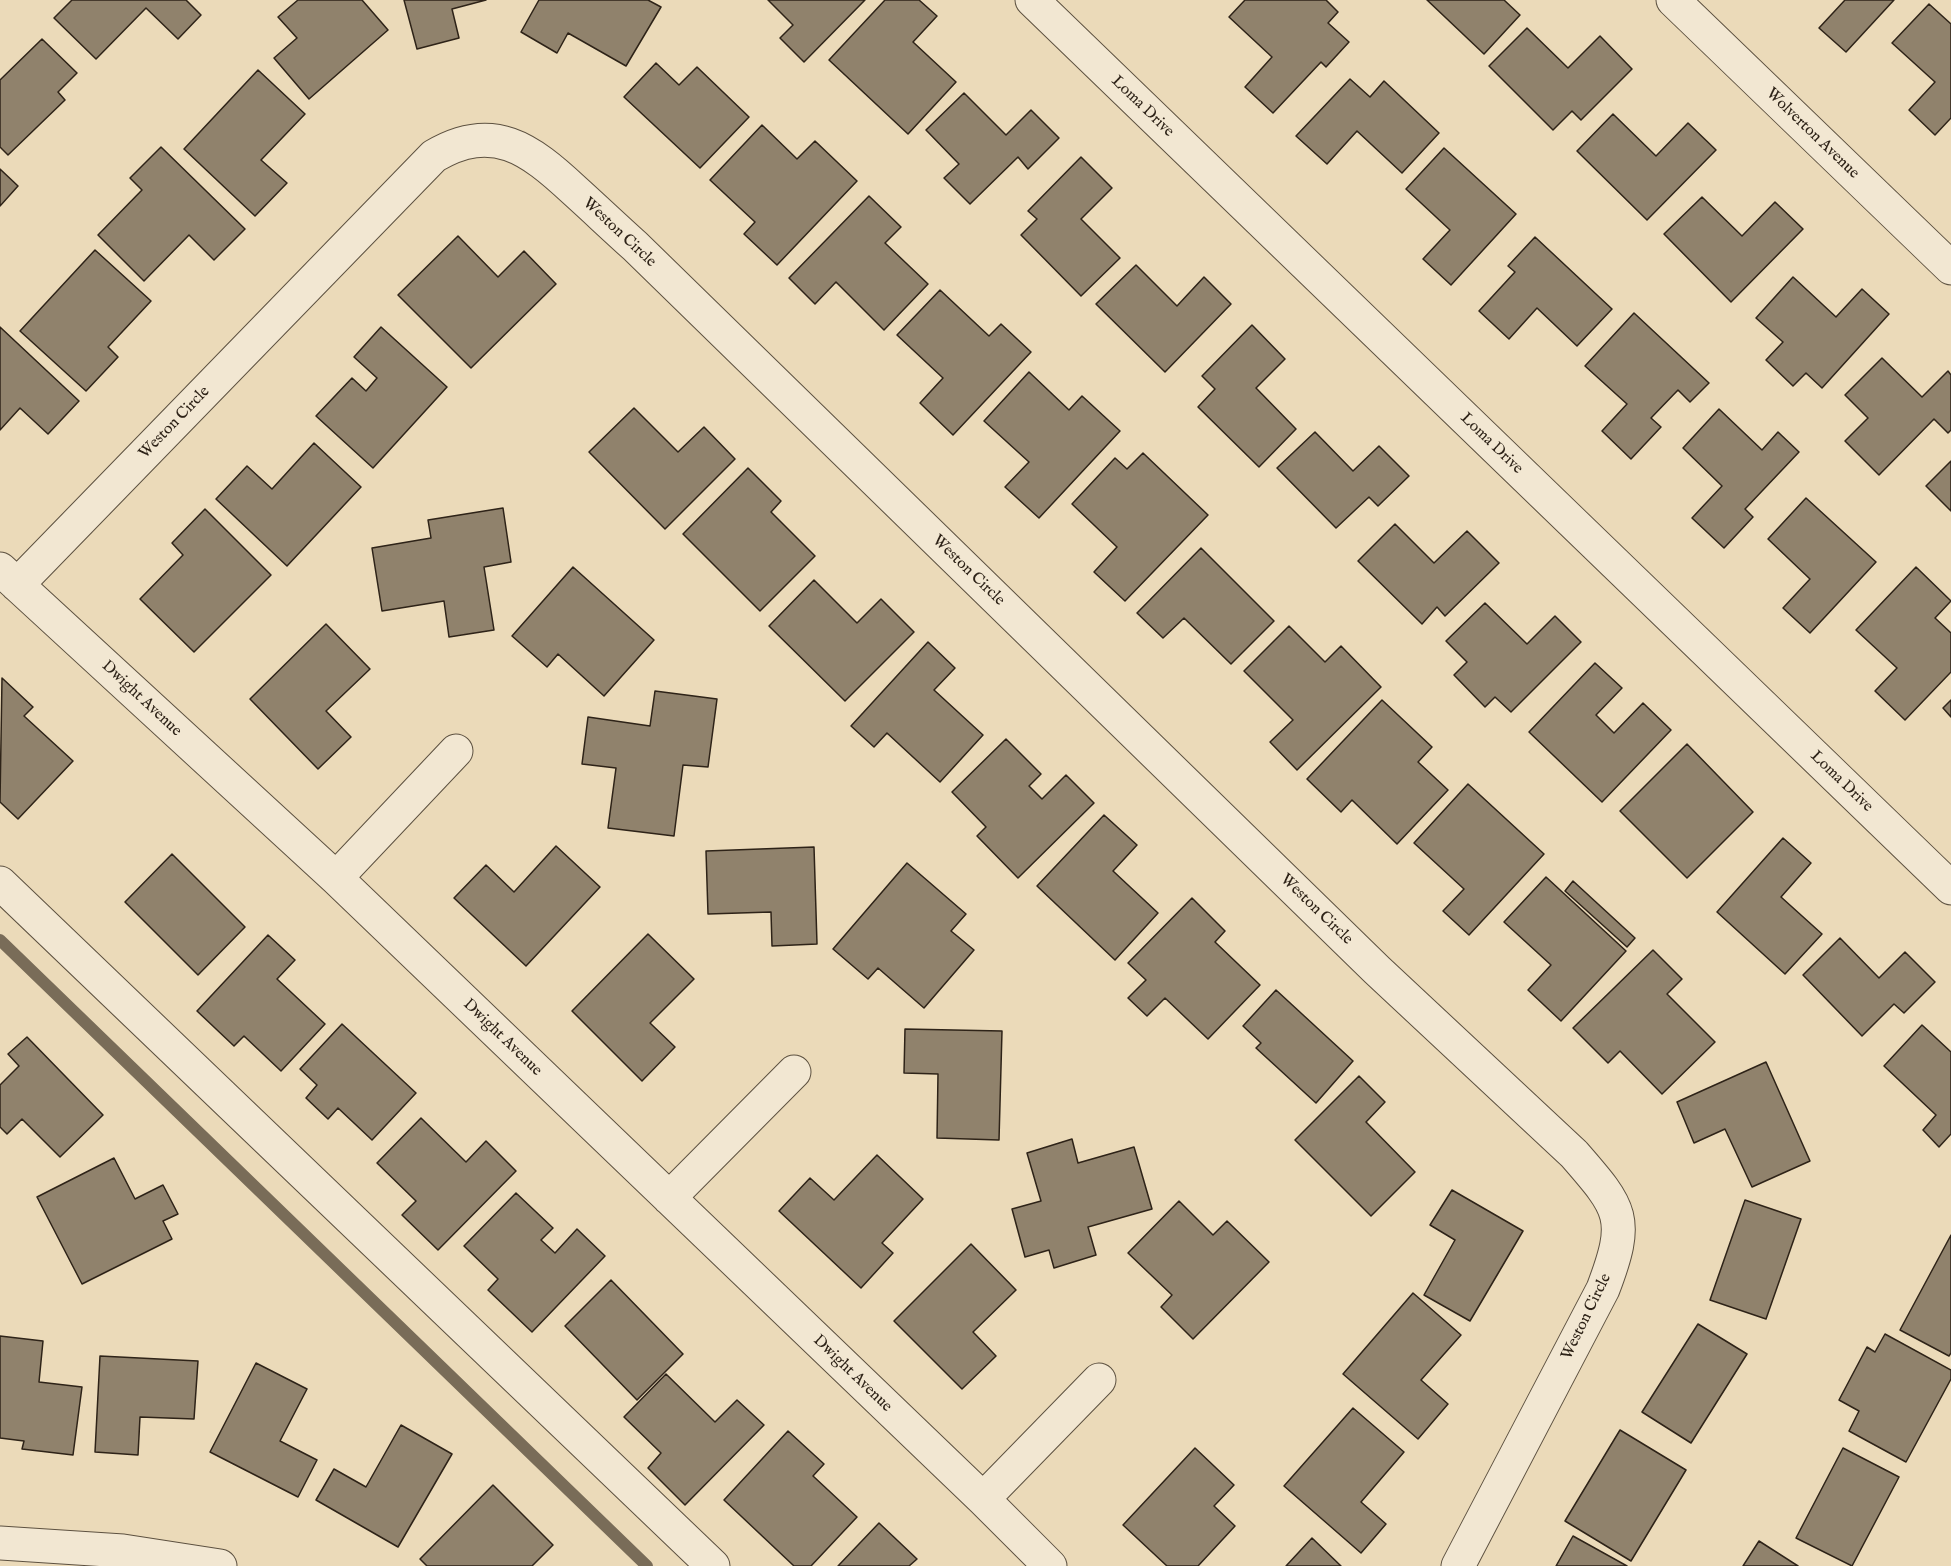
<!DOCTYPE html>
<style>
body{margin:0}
canvas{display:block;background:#ebdab9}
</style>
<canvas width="1951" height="1566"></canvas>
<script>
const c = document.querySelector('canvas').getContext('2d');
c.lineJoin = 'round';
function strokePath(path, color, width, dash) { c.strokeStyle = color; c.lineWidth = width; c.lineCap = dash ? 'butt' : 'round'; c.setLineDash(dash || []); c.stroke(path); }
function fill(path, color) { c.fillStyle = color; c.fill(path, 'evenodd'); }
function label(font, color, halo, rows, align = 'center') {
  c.font = font + ' "IM FELL English",serif'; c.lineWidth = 5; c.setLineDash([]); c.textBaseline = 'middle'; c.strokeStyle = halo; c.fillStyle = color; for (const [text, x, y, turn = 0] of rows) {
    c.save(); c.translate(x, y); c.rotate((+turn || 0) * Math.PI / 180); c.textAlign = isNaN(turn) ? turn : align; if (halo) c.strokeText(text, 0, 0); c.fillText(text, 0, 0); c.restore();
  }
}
strokePath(new Path2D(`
 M0 940 647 1566`), '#796c58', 12);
const building = new Path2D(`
 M72 0H186L201 15 178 39 146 8 96 59 54 18Z
 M298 0H362L388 30 309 99 274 58 297 38 278 17Z
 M404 0H486L452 9 459 38 417 49Z
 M539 0H648L661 7 626 66 568 33 557 53 521 32Z
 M768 0H865L804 62 780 38 793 25Z
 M885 0H919L937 16 913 42 956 82 908 134 829 60Z
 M1245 0H1326L1338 12 1328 23 1349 42 1326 67 1321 62 1273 113 1245 87 1272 57 1229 17Z
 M1427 0H1504L1520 15 1484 54Z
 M1845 0H1894L1846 52 1819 28Z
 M1929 4 1951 24V118L1935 135 1909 110 1935 82 1892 43Z
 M1527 28 1568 68 1600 36 1632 69 1581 120 1572 111 1553 130 1489 66Z
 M42 39 77 73 58 92 65 100 8 155 0 147V80Z
 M656 63 679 85 697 67 749 117 700 168 624 97Z
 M258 70 305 114 261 160 287 183 255 216 184 149Z
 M1350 79 1370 97 1384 81 1439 133 1402 173 1357 131 1327 164 1296 136Z
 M964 93 1006 135 1031 110 1059 138 1028 169 1018 157 970 204 944 178 959 164 926 130Z
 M1613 114 1656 156 1688 123 1716 150 1647 220 1577 151Z
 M762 125 797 159 815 141 857 181 777 265 744 234 755 222 710 180Z
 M161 147 245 229 214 260 189 235 144 281 98 235 142 190 130 178Z
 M1444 148 1516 214 1451 285 1423 259 1450 230 1406 189Z
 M1081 157 1112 188 1081 219 1120 258 1081 296 1021 235 1037 219 1028 211Z
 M0 169 18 186 0 206Z
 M869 196 901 227 885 243 928 284 884 330 836 282 815 304 789 278Z
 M1702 197 1742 236 1775 202 1803 229 1731 302 1664 234Z
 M458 236 498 277 524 251 556 284 471 368 398 295Z
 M1535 237 1612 309 1577 346 1537 308 1509 339 1479 311 1515 272 1508 266Z
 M95 250 151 301 108 347 118 357 86 391 20 331Z
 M1136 265 1177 306 1204 277 1231 304 1165 372 1096 304Z
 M1793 277 1836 317 1862 289 1889 314 1822 388 1806 373 1793 386 1766 360 1783 342 1756 318Z
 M940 290 989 336 1001 324 1031 352 953 435 920 403 943 378 897 335Z
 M1634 313 1709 383 1690 402 1678 390 1651 418 1661 427 1631 459 1602 431 1627 404 1585 366Z
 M1252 325 1285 359 1256 388 1296 429 1259 467 1198 407 1215 389 1202 376Z
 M0 327 79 401 48 434 20 408 0 430Z
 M381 327 447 387 373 468 316 416 352 378 366 391 377 378 354 357Z
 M1882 358 1922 397 1948 371 1951 375V430L1948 433 1934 419 1879 475 1845 441 1868 418 1845 395Z
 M1029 372 1069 410 1082 396 1120 431 1039 518 1005 487 1029 462 984 421Z
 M634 408 678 452 704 427 735 459 665 529 589 452Z
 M1719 409 1762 450 1778 432 1799 452 1745 509 1753 517 1724 548 1692 518 1722 486 1683 448Z
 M1315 432 1353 471 1379 446 1409 476 1378 506 1369 497 1336 528 1277 468Z
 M314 443 361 487 287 566 216 499 247 466 272 489Z
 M1143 453 1208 515 1125 601 1094 572 1117 547 1072 504 1115 458 1127 469Z
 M1951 461V511L1926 486Z
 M748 468 781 501 771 512 815 556 760 611 683 534Z
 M1806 498 1876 562 1810 633 1783 608 1810 579 1768 539Z
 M503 508 511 562 484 567 494 630 449 637 444 601 382 611 372 548 431 538 428 520Z
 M205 509 271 575 194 652 140 599 183 555 172 543Z
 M1395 524 1434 563 1467 531 1499 563 1445 616 1437 607 1422 624 1358 561Z
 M1201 548 1274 621 1231 664 1184 618 1163 638 1137 613Z
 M573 567 654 640 604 696 558 654 547 667 512 636Z
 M1916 567 1951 601 1935 618 1951 633V672L1905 720 1875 691 1897 668 1856 630Z
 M814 580 857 623 881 599 914 632 845 701 769 626Z
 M1485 603 1527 644 1555 616 1581 642 1511 712 1495 697 1485 707 1454 675 1467 662 1446 641Z
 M326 624 370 669 326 711 351 737 318 769 250 699Z
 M1289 626 1325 662 1341 646 1381 687 1297 770 1270 742 1293 720 1244 671Z
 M928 642 955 668 934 690 983 735 940 782 887 733 874 747 851 726Z
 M1595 663 1622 688 1596 715 1614 733 1643 703 1671 730 1602 802 1529 732Z
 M2 678 33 707 24 716 73 761 18 819 0 802Z
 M655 691 717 699 708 767 683 765 674 836 608 828 616 768 582 764 588 717 650 726Z
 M1382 700 1432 747 1418 762 1448 790 1397 844 1352 800 1341 812 1307 779Z
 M1951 700V717L1943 708Z
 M1006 739 1041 774 1029 786 1042 799 1066 775 1094 803 1018 878 977 836 986 827 952 792Z
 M1687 744 1753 812 1687 878 1620 811Z
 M1468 784 1544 854 1469 935 1443 911 1464 889 1414 843Z
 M1104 815 1137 845 1113 871 1158 913 1115 960 1037 886Z
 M1783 838 1811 863 1781 897 1822 934 1785 974 1717 912Z
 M556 846 600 887 526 966 454 898 486 865 514 892Z
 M814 847 817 944 772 946 771 912 708 914 706 851Z
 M172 854 245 927 198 975 125 902Z
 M907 863 966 914 951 931 974 950 924 1008 878 968 868 979 833 949Z
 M1546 877 1626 951 1561 1021 1528 990 1551 965 1504 922Z
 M1573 881 1635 938 1627 947 1565 891Z
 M1192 898 1225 931 1215 942 1260 985 1208 1039 1165 998 1147 1016 1128 998 1146 980 1128 963Z
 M648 934 694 979 650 1023 675 1047 642 1081 572 1011Z
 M268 935 295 960 277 979 325 1024 281 1071 244 1036 234 1046 197 1011Z
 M1840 938 1879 978 1905 952 1935 982 1904 1013 1894 1004 1862 1036 1803 975Z
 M1653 950 1682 979 1667 994 1715 1042 1662 1094 1620 1051 1608 1063 1573 1028Z
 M1276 990 1353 1061 1316 1103 1256 1048 1261 1043 1243 1026Z
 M342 1024 416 1093 372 1140 338 1108 328 1119 306 1098 317 1085 300 1069Z
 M1922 1025 1951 1052V1134L1939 1147 1923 1130 1936 1115 1884 1066Z
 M905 1029 1002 1031 999 1140 937 1138 938 1074 904 1073Z
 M27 1037 103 1115 60 1157 22 1119 7 1134 0 1127V1085L19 1066 8 1054Z
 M1766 1062 1810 1161 1752 1187 1725 1129 1694 1143 1677 1102Z
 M1359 1076 1385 1102 1366 1122 1415 1172 1371 1216 1295 1140Z
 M421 1118 466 1162 486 1141 516 1171 438 1250 402 1215 416 1201 377 1163Z
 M1072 1139 1078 1163 1134 1147 1152 1209 1088 1227 1096 1255 1054 1268 1049 1250 1025 1257 1012 1209 1041 1201 1027 1153Z
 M877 1155 923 1199 882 1243 893 1253 861 1288 779 1211 810 1178 834 1200Z
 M114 1158 135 1199 163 1185 178 1214 163 1221 172 1239 82 1284 37 1197Z
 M1452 1190 1523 1231 1470 1321 1424 1295 1455 1240 1430 1225Z
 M516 1193 553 1228 541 1240 555 1253 577 1229 605 1256 532 1332 488 1290 498 1279 464 1246Z
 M1745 1200 1801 1219 1766 1319 1710 1300Z
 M1179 1201 1213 1235 1227 1221 1269 1262 1193 1339 1161 1307 1172 1295 1128 1253Z
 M1951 1235V1353L1949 1356 1900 1330Z
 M971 1244 1016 1290 973 1332 996 1356 962 1389 894 1321Z
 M611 1280 683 1354 637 1400 565 1326Z
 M1413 1293 1461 1335 1421 1380 1448 1404 1418 1439 1343 1374Z
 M1698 1324 1747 1354 1691 1443 1642 1412Z
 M1885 1334 1951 1370V1379L1906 1462 1849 1431 1859 1411 1839 1400 1867 1347 1875 1352Z
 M0 1336 43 1341 39 1382 82 1387 73 1455 22 1449 24 1441 0 1438Z
 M100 1356 198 1361 194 1419 140 1417 138 1455 95 1452Z
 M256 1363 307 1389 280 1441 317 1460 298 1497 210 1452Z
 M666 1374 715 1422 737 1400 764 1425 685 1505 648 1468 661 1453 624 1417Z
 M1353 1408 1404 1452 1361 1502 1386 1524 1361 1553 1284 1486Z
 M401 1425 452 1454 398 1547 316 1500 334 1469 366 1487Z
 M1620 1430 1686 1470 1631 1561 1565 1521Z
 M788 1431 824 1464 813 1476 857 1517 811 1566H794L724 1500Z
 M1195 1448 1234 1485 1214 1506 1235 1526 1198 1566H1167L1123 1525Z
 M1843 1448 1899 1477 1852 1566 1796 1538Z
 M493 1485 553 1545 532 1566H427L420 1559Z
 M879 1523 917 1559 909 1566H838Z
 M1573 1536 1627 1566H1556Z
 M1312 1538 1341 1566H1286Z
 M1759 1541 1798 1566H1743Z`);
fill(building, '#90826c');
strokePath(building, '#2e2318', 1.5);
const minor = new Path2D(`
 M1032 0 1951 888
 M1673 0 1951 268
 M0 569 336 878 983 1499 1050 1566
 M17 585 434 156C493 121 530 149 574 190 595 209 615 228 635 246L1377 970 1574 1154C1622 1209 1630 1218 1603 1289L1458 1566
 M336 878 456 751
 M0 883 713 1566
 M669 1198 794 1072
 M983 1499 1099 1380
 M0 1543 123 1551 220 1566`);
strokePath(minor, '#5d5140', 35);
strokePath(minor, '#f2e7d2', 33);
label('16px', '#2e2318', '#f2e7d2', [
 ["Loma Drive",1142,107,44],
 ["Wolverton Avenue",1812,134,44],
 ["Weston Circle",619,233,43],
 ["Weston Circle",175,423,-46],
 ["Loma Drive",1491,444,44],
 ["Weston Circle",968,571,44],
 ["Dwight Avenue",141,699,43],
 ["Loma Drive",1841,782,44],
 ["Weston Circle",1316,910,44],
 ["Dwight Avenue",502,1038,44],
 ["Weston Circle",1587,1317,-64],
 ["Dwight Avenue",852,1374,44]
]);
</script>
